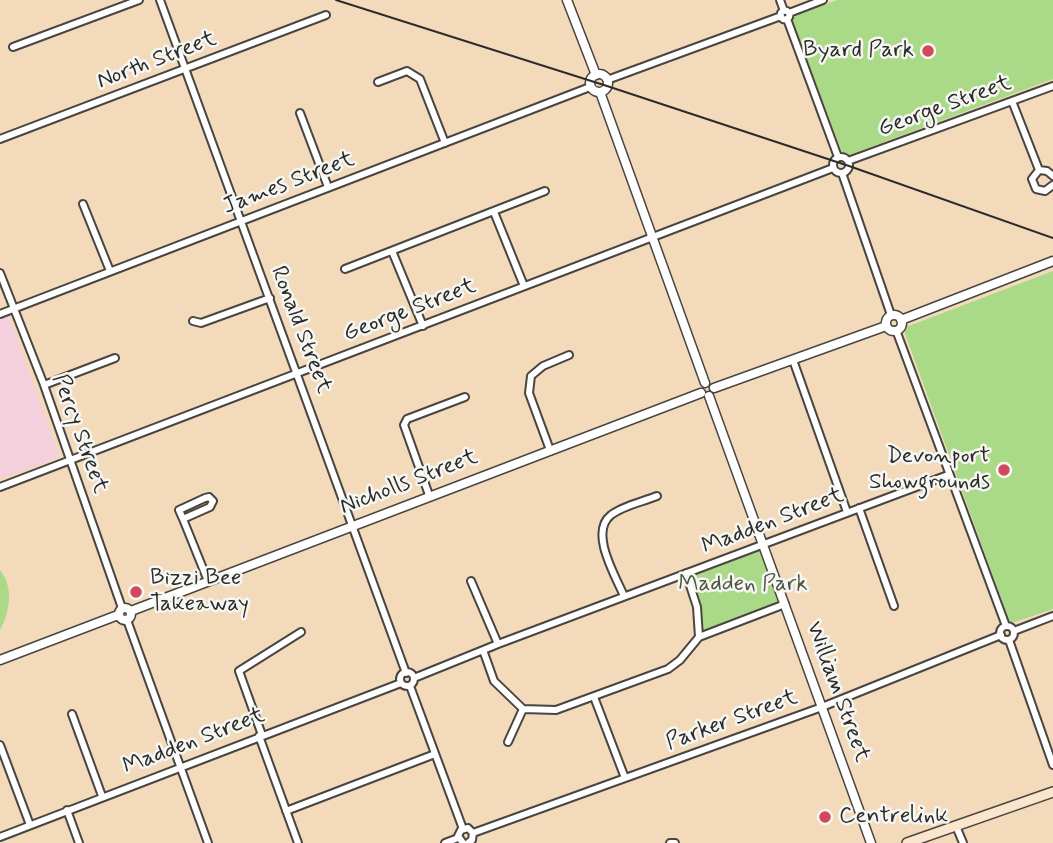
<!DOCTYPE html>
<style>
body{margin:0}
canvas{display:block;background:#f2dabb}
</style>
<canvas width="1053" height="843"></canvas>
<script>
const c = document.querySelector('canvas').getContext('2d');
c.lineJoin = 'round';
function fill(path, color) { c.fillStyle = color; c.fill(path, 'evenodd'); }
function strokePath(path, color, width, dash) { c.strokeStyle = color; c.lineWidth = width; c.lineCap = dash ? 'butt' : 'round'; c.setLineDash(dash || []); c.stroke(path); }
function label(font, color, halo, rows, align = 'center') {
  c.font = font + ' Mynerve,sans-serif'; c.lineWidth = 5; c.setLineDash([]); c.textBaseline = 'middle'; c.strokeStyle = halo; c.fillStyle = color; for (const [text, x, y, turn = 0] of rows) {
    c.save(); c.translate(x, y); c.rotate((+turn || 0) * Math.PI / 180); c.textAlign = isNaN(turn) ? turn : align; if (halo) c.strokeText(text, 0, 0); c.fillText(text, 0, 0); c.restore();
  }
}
fill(new Path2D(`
 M9 316 60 457 0 479V319Z`), '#f4cfdc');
fill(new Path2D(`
 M837 0H1053V79L846 156 842 152 793 23V18L798 14Z
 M1053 271V609L1012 623 1009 620 904 331 906 327Z
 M762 543 785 604 699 637 697 607 686 573Z
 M0 570C14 587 10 612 0 630Z`), '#aada87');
const minor = new Path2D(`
 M160 0 406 673
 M780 0 784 11
 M780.5 15a4.5 4.5 0 1 1 9 0a4.5 4.5 0 1 1-9 0Z
 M789 13 823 0
 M787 19 838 157
 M13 47 139 0
 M607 80 781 16
 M378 82 407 71 420 79 445 143
 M1012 101 1039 170
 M300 113 328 187
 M0 139 326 15
 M833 165a8 8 0 1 1 16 0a8 8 0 1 1-16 0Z
 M848 161 1053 86
 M1039 170 1032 179 1036 189 1045 191 1053 185
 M1039 170 1047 171 1053 176
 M842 173 891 315
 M83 204 110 271
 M494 212 524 286
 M392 251 423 326
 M345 269 545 191
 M0 273 44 385 122 608
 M0 314 590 87
 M193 321 201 323 270 298
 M896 330 1006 626
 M793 360 847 512
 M44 385 115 358
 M550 450 529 393 531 376 543 366 569 355
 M0 487 833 168
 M429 495 404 425 407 419 465 397
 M859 508 894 606
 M183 519 210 507 213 501 209 497 205 498 179 510 183 519 208 581
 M471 581 498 644
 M624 596C615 575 589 532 611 515 622 506 642 502 657 496
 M127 620 208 843
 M1000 633a7 7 0 1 1 14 0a7 7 0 1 1-14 0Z
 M1014 631 1053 616
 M699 637 785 604
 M1009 640 1053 765
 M483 650 494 681 523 709 556 710 668 669 680 660 699 637 697 607 686 573
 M400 679a7 7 0 1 1 14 0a7 7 0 1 1-14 0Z
 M414 678 498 644 948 475
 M410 686 463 829
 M594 697 625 778
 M72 714 102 796
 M262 735 239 671 301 632
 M259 736 298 843
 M508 742 523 709
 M0 745 30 825
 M67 810 79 843
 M286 811 435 754
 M956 826 963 843
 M473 833 822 707 1001 635
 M0 837 401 683
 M445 843 458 838
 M463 843 458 836 461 830 468 828 473 833
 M468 843 472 840 473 833
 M670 843H675`);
const tertiary = new Path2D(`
 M567 0 596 75
 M590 83a9 9 0 1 1 18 0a9 9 0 1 1-18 0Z
 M600 92 705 383
 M886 323a8 8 0 1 1 16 0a8 8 0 1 1-16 0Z
 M901 320 1053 261
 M714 388 886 326
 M709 396 871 843
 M119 614a6 6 0 1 1 12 0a6 6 0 1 1-12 0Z
 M131 611 701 393
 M0 660 118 615`);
const secondary = new Path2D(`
 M907 843 1053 792`);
strokePath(minor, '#494541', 10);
strokePath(tertiary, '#494541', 11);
strokePath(secondary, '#494541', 12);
strokePath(minor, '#fff', 6);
strokePath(tertiary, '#fff', 8);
strokePath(secondary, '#fce5cf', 9);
strokePath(new Path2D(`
 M336 0 607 86 849 166 1053 238`), '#2b2b2b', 2);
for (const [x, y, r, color] of [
 [928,51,7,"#d1495b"],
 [1004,470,7,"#d1495b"],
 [136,592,7,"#d1495b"],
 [825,817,7,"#d1495b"]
]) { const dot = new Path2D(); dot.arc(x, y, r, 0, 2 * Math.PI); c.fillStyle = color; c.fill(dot); strokePath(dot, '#f6f6f2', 2.5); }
label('23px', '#2b2b2b', '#f6f6f2', [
 ["Byard Park",914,51],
 ["Devonport",990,457],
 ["Showgrounds",990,483],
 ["Bizzi Bee",150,579,"left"],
 ["Takeaway",150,605,"left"],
 ["Centrelink",839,817,"left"]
], 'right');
label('23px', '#2b2b2b', '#f6f6f2', [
 ["North Street",157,61,-21],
 ["George Street",945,107,-20],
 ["James Street",289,184,-21],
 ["George Street",410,311,-21],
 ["Ronald Street",300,330,69],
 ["Percy Street",79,434,70],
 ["Nicholls Street",409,483,-21],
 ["Madden Street",773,522,-21],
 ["William Street",837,692,70],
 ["Parker Street",732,721,-20],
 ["Madden Street",194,742,-21]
]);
label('23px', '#4b5742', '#f6f6f2', [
 ["Madden Park",743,585]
]);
</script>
